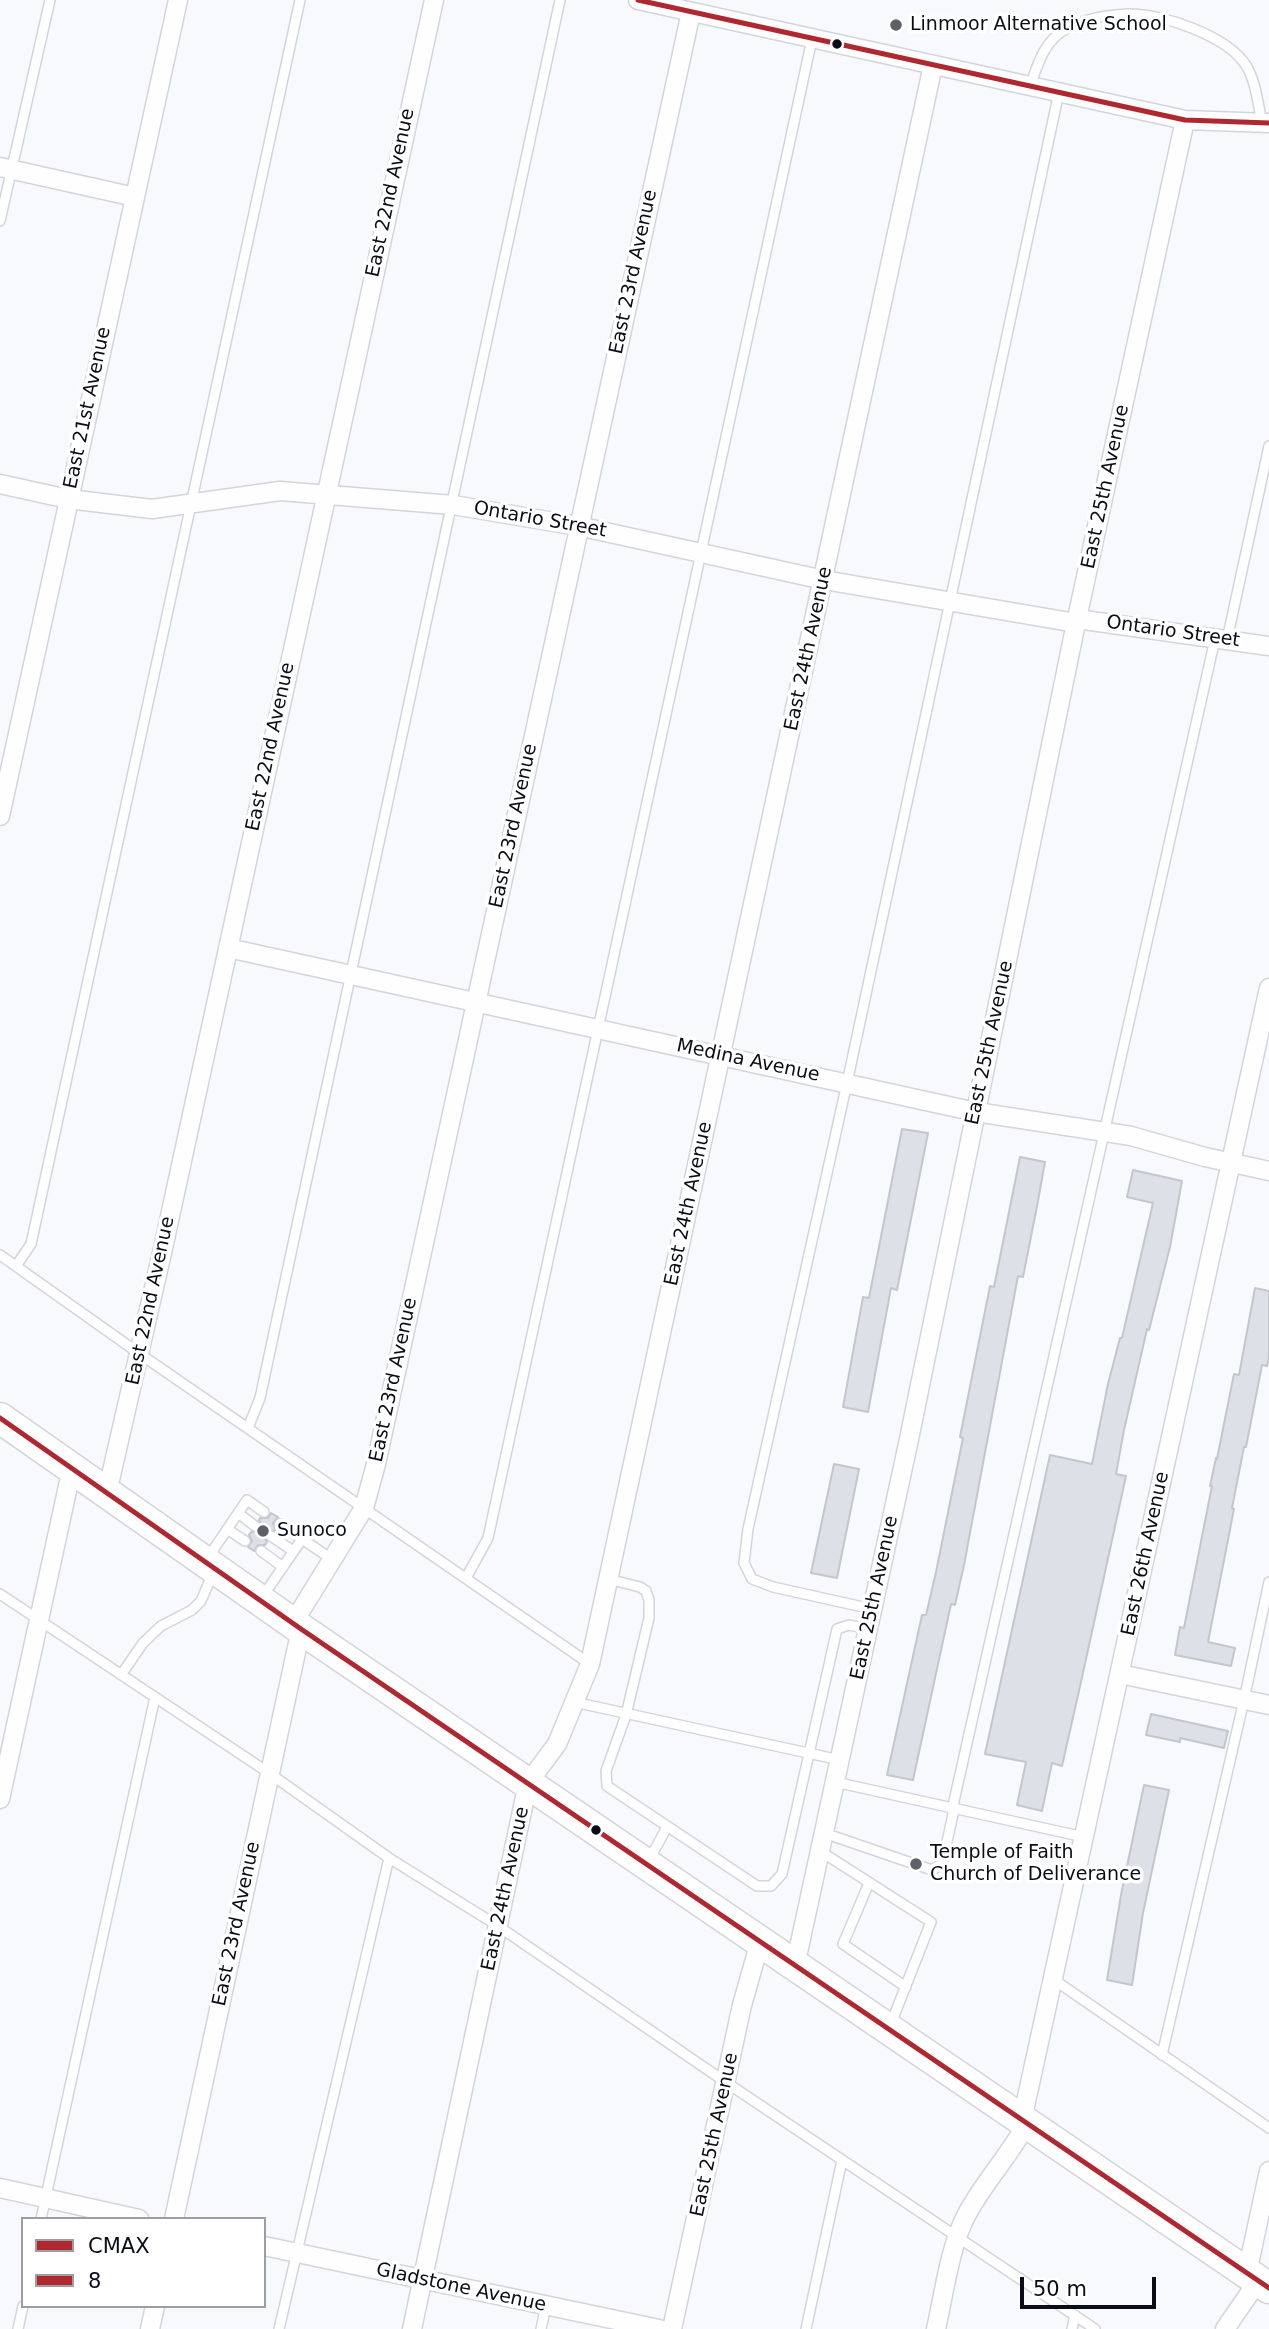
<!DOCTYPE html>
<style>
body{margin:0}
#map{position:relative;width:1269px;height:2329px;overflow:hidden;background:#f8f9fc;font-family:"DejaVu Sans",sans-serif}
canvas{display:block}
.legend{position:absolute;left:21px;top:2217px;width:245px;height:91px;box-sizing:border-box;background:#fff;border:2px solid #9d9ea2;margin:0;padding:9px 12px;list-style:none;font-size:21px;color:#0a0d17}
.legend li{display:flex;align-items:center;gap:14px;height:35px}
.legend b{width:35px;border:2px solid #9d9ea2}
.scale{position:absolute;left:1020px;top:2277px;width:136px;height:32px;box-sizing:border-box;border:4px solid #0a0d17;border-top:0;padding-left:9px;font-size:21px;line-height:24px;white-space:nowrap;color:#0a0d17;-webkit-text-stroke:5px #fff;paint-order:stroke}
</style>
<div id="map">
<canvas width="1269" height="2329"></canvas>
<ul class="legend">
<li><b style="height:9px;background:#af272f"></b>CMAX</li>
<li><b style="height:9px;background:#af272f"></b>8</li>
</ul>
<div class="scale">50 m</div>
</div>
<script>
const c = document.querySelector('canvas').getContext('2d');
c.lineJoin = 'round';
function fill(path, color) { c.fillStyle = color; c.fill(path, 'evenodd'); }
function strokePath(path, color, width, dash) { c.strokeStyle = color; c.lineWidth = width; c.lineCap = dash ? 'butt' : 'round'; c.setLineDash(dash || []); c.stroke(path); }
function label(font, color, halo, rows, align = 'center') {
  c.font = font + ' "DejaVu Sans",sans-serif'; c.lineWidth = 7; c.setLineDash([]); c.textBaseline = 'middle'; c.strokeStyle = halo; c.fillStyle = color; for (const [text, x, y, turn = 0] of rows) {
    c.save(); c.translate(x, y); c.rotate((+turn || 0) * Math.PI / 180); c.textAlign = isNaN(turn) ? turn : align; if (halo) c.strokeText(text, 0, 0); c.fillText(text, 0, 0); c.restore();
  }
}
const building = new Path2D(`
 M902 1129 928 1133 897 1290 891 1288 868 1412 843 1407 863 1297 869 1298Z
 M1020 1157 1045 1162 1037 1206 1023 1277 1018 1276 964 1565 955 1605 951 1604 913 1780 887 1775 922 1615H926L936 1572 963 1438 960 1437 990 1286 994 1287Z
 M1133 1170 1182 1181 1170 1247 1149 1330 1147 1329 1124 1430 1116 1474 1126 1476 1081 1682 1062 1766 1052 1763 1042 1811 1017 1805 1026 1762 985 1754 1050 1455 1092 1464 1108 1384 1120 1338H1122L1153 1203 1127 1197Z
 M1255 1288 1269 1291V1358L1267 1366 1262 1365 1246 1447H1244L1232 1508 1234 1509 1208 1642 1235 1648 1231 1666 1175 1655 1180 1627 1184 1628 1212 1486H1210L1216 1458 1217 1459 1234 1374 1239 1375Z
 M834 1464 859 1469 837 1578 811 1573Z
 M271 1513 278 1517 273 1523 276 1530 266 1532 264 1536 267 1542 265 1545H258L254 1551 248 1547 252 1541 249 1535 251 1532 260 1531 262 1526 259 1520 260 1518H268Z
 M1151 1714 1228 1731 1224 1748 1180 1738V1742L1146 1735Z
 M1144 1785 1169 1790 1143 1913 1132 1985 1107 1980 1121 1895Z`);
fill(building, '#dee0e8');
strokePath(building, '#c4c6cd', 2);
const service = new Path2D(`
 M1030 86C1038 64 1044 41 1066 29 1084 19 1107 15 1128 14 1161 13 1229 36 1247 67 1256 83 1258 104 1262 123
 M0 221 50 0
 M1227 640 1269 446
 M0 1255 140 1354 590 1664
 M16 1266 31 1244 300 0
 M248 1428 260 1398C358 932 461 466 560 0
 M238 1513 255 1526
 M280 1524 302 1539
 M227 1529 245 1541
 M271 1536 293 1551
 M261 1551 283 1567
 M207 1559 247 1500 264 1512
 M466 1578 488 1538 812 39
 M608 1579 640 1587 646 1591 649 1600V1618L626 1715 606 1771 607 1786 757 1886H771L782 1874 837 1629 849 1625 868 1629
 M0 1594 269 1773 389 1858 498 1926 727 2083 1095 2329
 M263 1596 302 1539 333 1560
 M872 1609 773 1587 752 1579 744 1563 748 1529 847 1083 1059 92
 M121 1675 143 1643 161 1626 192 1610 201 1601 213 1573
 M574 1702 840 1760
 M835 1782 1084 1837
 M952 1810 1215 639
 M824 1833 932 1870 942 1864 954 1810
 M820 1851 931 1922 890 2026
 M648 1862 667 1827
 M869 1883 843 1944 906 1987
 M1053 1979 1269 2128
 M1162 2055 1244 1700 1269 1582
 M41 2219 155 1697
 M18 2329 23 2306
 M279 2329 389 1858
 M541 2329 546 2306
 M806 2329 842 2160
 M1072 2329 1075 2315`);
const minor = new Path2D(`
 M638 0 1185 120 1269 123
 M0 167 135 197
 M0 484 68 499 152 509 280 491 453 505 578 526 824 580 1076 623
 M1077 619 1269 646
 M0 816 178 0
 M228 948 976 1112 1131 1136 1205 1157 1269 1171
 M107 1493 162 1253 434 0
 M293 1623 364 1508 376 1464 691 12
 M1120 1674 1269 1705
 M0 1799 70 1477 73 1469
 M795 1966 908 1444 1076 623 1185 120
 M1022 2120 1269 988
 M0 2188 139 2219
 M174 2219 301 1629
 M264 2246 659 2329
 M1247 2273 1269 2171
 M150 2329 155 2306
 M412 2329 528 1783 557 1744 590 1664 933 65
 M672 2329 742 2005 760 1942
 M936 2329C944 2294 950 2245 967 2214 984 2182 1010 2155 1027 2123
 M1225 2329 1258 2281`);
const primary = new Path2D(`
 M0 1418 301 1629 1269 2288`);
strokePath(service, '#d3d5dc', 12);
strokePath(minor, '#d3d5dc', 21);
strokePath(primary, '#d3d5dc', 33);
strokePath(service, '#fefeff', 9);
strokePath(minor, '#fefeff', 18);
strokePath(primary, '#fefeff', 30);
strokePath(new Path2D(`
 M0 1418 301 1629 1269 2288`), '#af272f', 5);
strokePath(new Path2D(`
 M638 0 1185 120 1269 123`), '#af272f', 5);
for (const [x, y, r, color] of [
 [896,25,7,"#5d6067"],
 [837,44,6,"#0a0d17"],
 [263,1531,7,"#5d6067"],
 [596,1830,6,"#0a0d17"],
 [916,1864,7,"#5d6067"]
]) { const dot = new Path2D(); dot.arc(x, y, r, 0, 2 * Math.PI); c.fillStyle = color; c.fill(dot); strokePath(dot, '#fff', 2.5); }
label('19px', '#0a0d17', '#fff', [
 ["Linmoor Alternative School",910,25],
 ["Sunoco",277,1531],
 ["Temple of Faith",930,1853],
 ["Church of Deliverance",930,1875]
], 'left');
label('19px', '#0a0d17', '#fff', [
 ["East 22nd Avenue",391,193,-78],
 ["East 23rd Avenue",634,272,-78],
 ["East 21st Avenue",88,408,-78],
 ["East 25th Avenue",1106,487,-78],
 ["Ontario Street",540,520,10],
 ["Ontario Street",1173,632,8],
 ["East 24th Avenue",809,649,-78],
 ["East 22nd Avenue",271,747,-78],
 ["East 23rd Avenue",514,826,-78],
 ["East 25th Avenue",990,1043,-78],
 ["Medina Avenue",748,1061,12],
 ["East 24th Avenue",689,1204,-78],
 ["East 22nd Avenue",151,1301,-78],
 ["East 23rd Avenue",394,1380,-78],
 ["East 26th Avenue",1146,1554,-78],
 ["East 25th Avenue",875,1598,-78],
 ["East 24th Avenue",506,1889,-78],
 ["East 23rd Avenue",237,1924,-78],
 ["East 25th Avenue",715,2135,-78],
 ["Gladstone Avenue",461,2288,12]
]);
</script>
